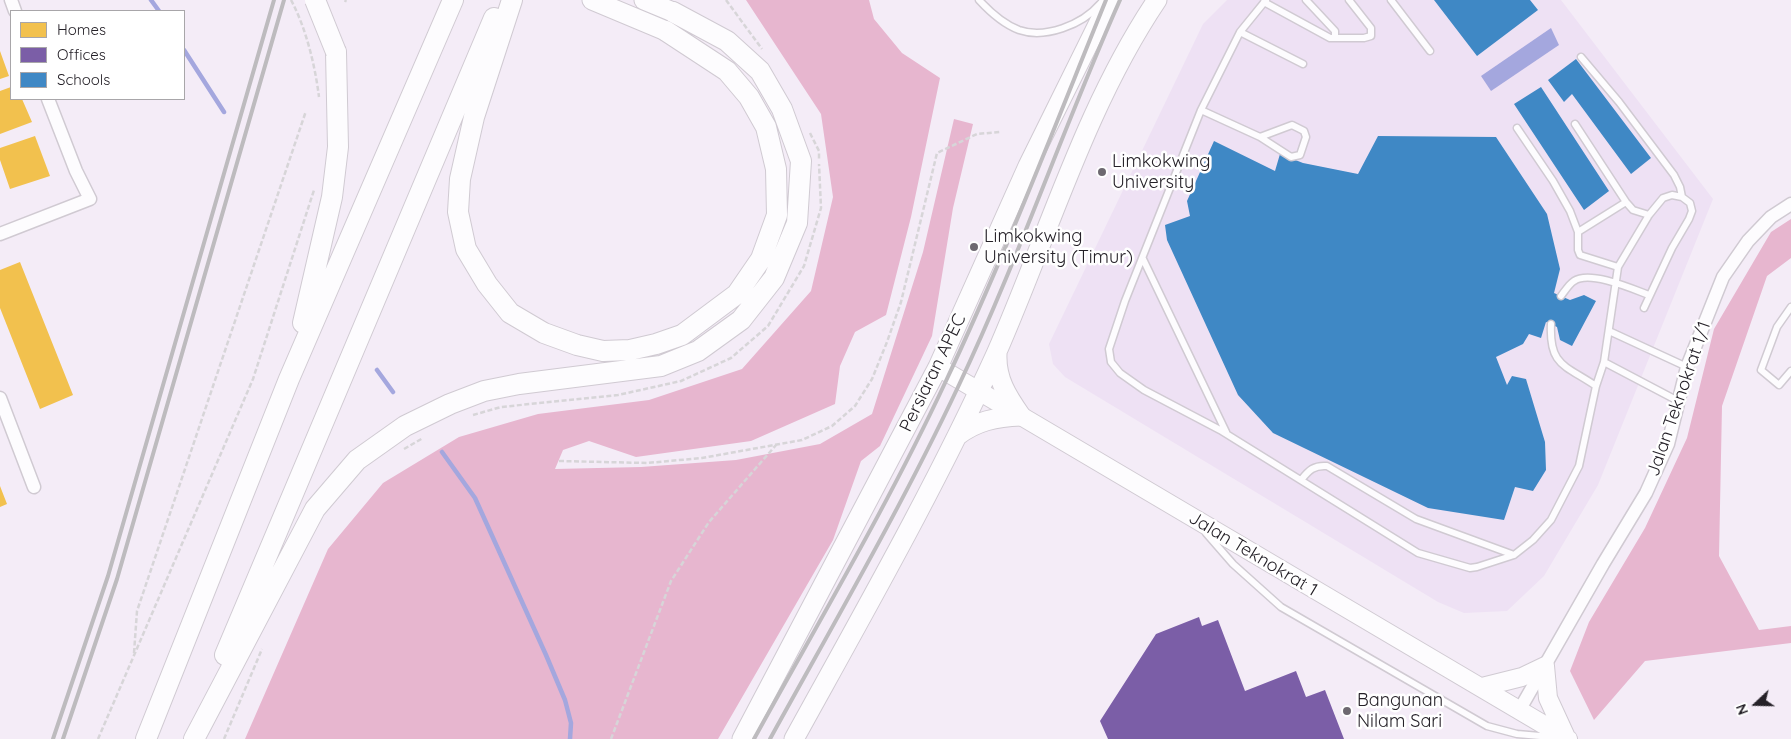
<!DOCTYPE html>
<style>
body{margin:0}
#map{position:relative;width:1791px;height:739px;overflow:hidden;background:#f4ecf7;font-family:Quicksand,sans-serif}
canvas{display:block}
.legend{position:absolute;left:10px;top:10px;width:175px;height:90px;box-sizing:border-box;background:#fff;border:1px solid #a8a6a9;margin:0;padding:6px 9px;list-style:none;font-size:15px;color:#252128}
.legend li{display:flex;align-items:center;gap:10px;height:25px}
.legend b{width:25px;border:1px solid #a8a6a9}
.north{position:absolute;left:1731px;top:679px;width:50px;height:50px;-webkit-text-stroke:4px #fff;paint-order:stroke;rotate:249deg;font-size:14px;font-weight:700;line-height:20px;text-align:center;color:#252128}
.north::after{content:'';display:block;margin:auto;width:18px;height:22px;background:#252128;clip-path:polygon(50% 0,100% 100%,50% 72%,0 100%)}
</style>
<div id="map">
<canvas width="1791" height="739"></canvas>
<ul class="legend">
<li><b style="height:14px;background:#f2c14e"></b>Homes</li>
<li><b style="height:14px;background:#7b5ea7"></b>Offices</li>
<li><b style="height:14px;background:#3f88c5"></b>Schools</li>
</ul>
<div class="north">N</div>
</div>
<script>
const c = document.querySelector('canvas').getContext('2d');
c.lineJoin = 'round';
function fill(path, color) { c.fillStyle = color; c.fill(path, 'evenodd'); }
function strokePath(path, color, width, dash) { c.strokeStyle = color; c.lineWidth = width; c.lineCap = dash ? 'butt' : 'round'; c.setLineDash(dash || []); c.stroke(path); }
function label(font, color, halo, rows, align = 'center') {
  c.font = font + ' Quicksand,sans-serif'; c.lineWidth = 5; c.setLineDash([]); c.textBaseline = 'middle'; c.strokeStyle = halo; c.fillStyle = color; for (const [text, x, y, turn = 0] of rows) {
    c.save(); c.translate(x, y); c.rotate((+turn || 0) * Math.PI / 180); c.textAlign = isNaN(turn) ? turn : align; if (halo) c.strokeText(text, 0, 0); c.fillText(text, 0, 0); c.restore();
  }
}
fill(new Path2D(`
 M1227 0H1561L1713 199 1598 485 1544 576 1507 611 1464 613 1438 602 1065 377 1053 364 1049 344 1203 24Z`), '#eee1f4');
fill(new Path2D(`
 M746 0H869L874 19 902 53 940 78 911 217 886 315 855 332 840 366 835 404 751 441 636 457 589 441 563 450 555 469 641 467 736 460 820 444 872 414 923 252 954 119 973 124 953 208 932 336 880 446 861 461 833 540 718 739H245L328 549 383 483 459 437 538 414 649 400 742 369 811 291 833 197 821 114Z
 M1791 219V258L1767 276 1722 406 1719 556 1759 630 1791 626V643L1645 661 1594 720 1570 671 1589 622 1645 528 1687 438 1714 329 1771 232Z`), '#e7b6cf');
fill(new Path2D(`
 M1551 28 1559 45 1491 91 1481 76Z`), '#a4a7de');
fill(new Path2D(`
 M0 51 9 76 0 79Z
 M11 87V99H22L32 122 0 134V91Z
 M35 136 50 176 10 189 0 160V148Z
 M20 262 73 395 40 409 0 308V270Z
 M0 486 7 504 0 507Z`), '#f2c14e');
fill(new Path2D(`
 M1199 617 1202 626 1218 620 1245 691 1296 671 1306 697 1325 690 1344 739H1108L1100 721 1156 634Z`), '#7b5ea7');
fill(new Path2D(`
 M1434 0H1530L1538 10 1477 56Z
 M1576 59 1651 158 1631 174 1572 94 1564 102 1548 80Z
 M1541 87 1609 191 1584 210 1514 104Z
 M1378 136 1496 137 1547 214 1560 269 1554 293 1570 300 1584 295 1596 301 1572 346 1560 340 1557 327 1546 322 1541 338 1529 334 1523 344 1496 357 1507 385 1512 376 1526 379 1545 442 1546 470 1533 491 1515 487 1504 520 1428 508 1273 433 1238 395 1167 240 1165 225 1190 216 1187 201 1214 141 1275 171 1280 154 1303 163 1358 174Z`), '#3f88c5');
strokePath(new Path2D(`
 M151 0 159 11
 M184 50 224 112
 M377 370 393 392
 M442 452 475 498 546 655 565 700 571 723 570 739`), '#a4a7de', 4.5);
const service = new Path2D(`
 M979 0C990 12 1003 24 1019 30 1045 39 1082 25 1100 4
 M1266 0 1240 32 1201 110 1125 301 1109 349 1111 362 1120 373 1144 390 1220 430 1418 553 1470 568 1477 567 1514 555 1533 540 1551 520 1579 466 1596 386 1604 362 1618 267 1649 215 1663 198 1672 195 1682 197 1690 203 1692 211 1689 219 1672 248 1644 308
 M1306 0 1335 31V38
 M1391 0 1430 51
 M1264 2 1330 38H1364L1371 36V28L1349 0
 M1240 32 1303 64
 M1581 57 1619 102 1674 175 1680 187 1682 197
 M1201 110 1260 137 1291 157 1300 155 1306 137 1304 131 1292 125 1260 137
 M1575 124 1626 202 1633 210 1649 215
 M1517 128 1553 181 1570 211 1578 232V250L1580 255 1618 267
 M1578 232 1626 202
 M1143 259 1226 432
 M1561 296C1565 291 1569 284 1574 281 1590 270 1633 289 1649 295
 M1791 307 1777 327 1761 370 1779 385 1791 371
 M1551 324C1549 366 1565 365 1596 386
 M1609 331 1687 367
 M1604 362 1680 402
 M1301 480C1309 470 1314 465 1327 466L1416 519 1514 555
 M1206 533 1233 564 1281 607 1487 726 1517 734 1552 737`);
const minor = new Path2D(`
 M11 0 15 11
 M0 234 90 199 76 171 48 99
 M0 398 34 487
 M1520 709 1603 564 1646 493 1668 444 1687 367 1723 277 1748 241 1771 217 1791 204`);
const secondary = new Path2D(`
 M938 367 1568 739
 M1482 687 1522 677 1545 666 1548 698 1565 735`);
const primary = new Path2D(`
 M592 0 666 31
 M644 0 673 12
 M997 354C996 379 1007 396 1021 416
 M957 436C976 421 996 417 1021 416
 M742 739 938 367 1028 166 1110 0
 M794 739C864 612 936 486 996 354 1048 236 1085 107 1157 0`);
const trunk = new Path2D(`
 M512 0 474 117 460 179 458 212 466 249 487 284 510 313 544 333 577 345 603 351 630 350 656 344 682 335 737 294 761 259 777 215 776 169 766 127 749 97 727 71 666 31
 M303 323 332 197 338 147 336 52
 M225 655 494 18
 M146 739 289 379 453 0
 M194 739 315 509 357 460 405 426 450 404 484 391 519 384 661 366 698 351 741 320 774 278 797 223 801 161 782 109 760 71 727 41 673 12`);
strokePath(service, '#d0cad2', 9);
strokePath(minor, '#d0cad2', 15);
strokePath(secondary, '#d0cad2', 20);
strokePath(primary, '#d0cad2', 21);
strokePath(trunk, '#d0cad2', 22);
strokePath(new Path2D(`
 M291 0C306 28 315 65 319 97
 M726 0 762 49
 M345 2 346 0
 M810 133 819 151V159
 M473 415 501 407 618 395 681 381 731 358 768 326 804 266 821 208 819 164
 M404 449 423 438
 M559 461 647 463 702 458 802 440 832 426 855 406 872 379 887 342 901 302 937 153 977 134 1000 132
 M134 653 137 611 306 111
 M98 739 253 379 314 190
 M224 739 262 649
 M611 739 671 581 709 522 776 445`), '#d7d5d8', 2.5, [5, 2.5]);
strokePath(service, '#fdfcfe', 6);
strokePath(minor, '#fdfcfe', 12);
strokePath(secondary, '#fdfcfe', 18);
strokePath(primary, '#fdfcfe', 19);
strokePath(trunk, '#fdfcfe', 20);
strokePath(new Path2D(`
 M53 739 108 576 274 0
 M63 739 117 579 284 0
 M754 739C819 621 888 505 945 383 1004 258 1054 128 1106 0
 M770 739C834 623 901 508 958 387 1018 261 1063 128 1120 0`), '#bdbbbe', 4);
const trunkBridge = new Path2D(`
 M315 0 336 52`);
strokePath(trunkBridge, '#d0cad2', 22, []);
strokePath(trunkBridge, '#fdfcfe', 20);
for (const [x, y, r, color] of [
 [1102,172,5,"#6d6870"],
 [974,247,5,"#6d6870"],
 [1347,711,5,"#6d6870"]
]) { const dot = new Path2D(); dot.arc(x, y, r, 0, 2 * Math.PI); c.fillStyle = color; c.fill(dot); strokePath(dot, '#fff', 2); }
label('18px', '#252128', '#fff', [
 ["Limkokwing",1112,162],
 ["University",1112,183],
 ["Limkokwing",984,237],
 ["University (Timur)",984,258],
 ["Bangunan",1357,701],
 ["Nilam Sari",1357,722]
], 'left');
label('18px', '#252128', '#fff', [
 ["Persiaran APEC",933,373,-64],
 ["Jalan Teknokrat 1/1",1679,399,-71],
 ["Jalan Teknokrat 1",1253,554,31]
]);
</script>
